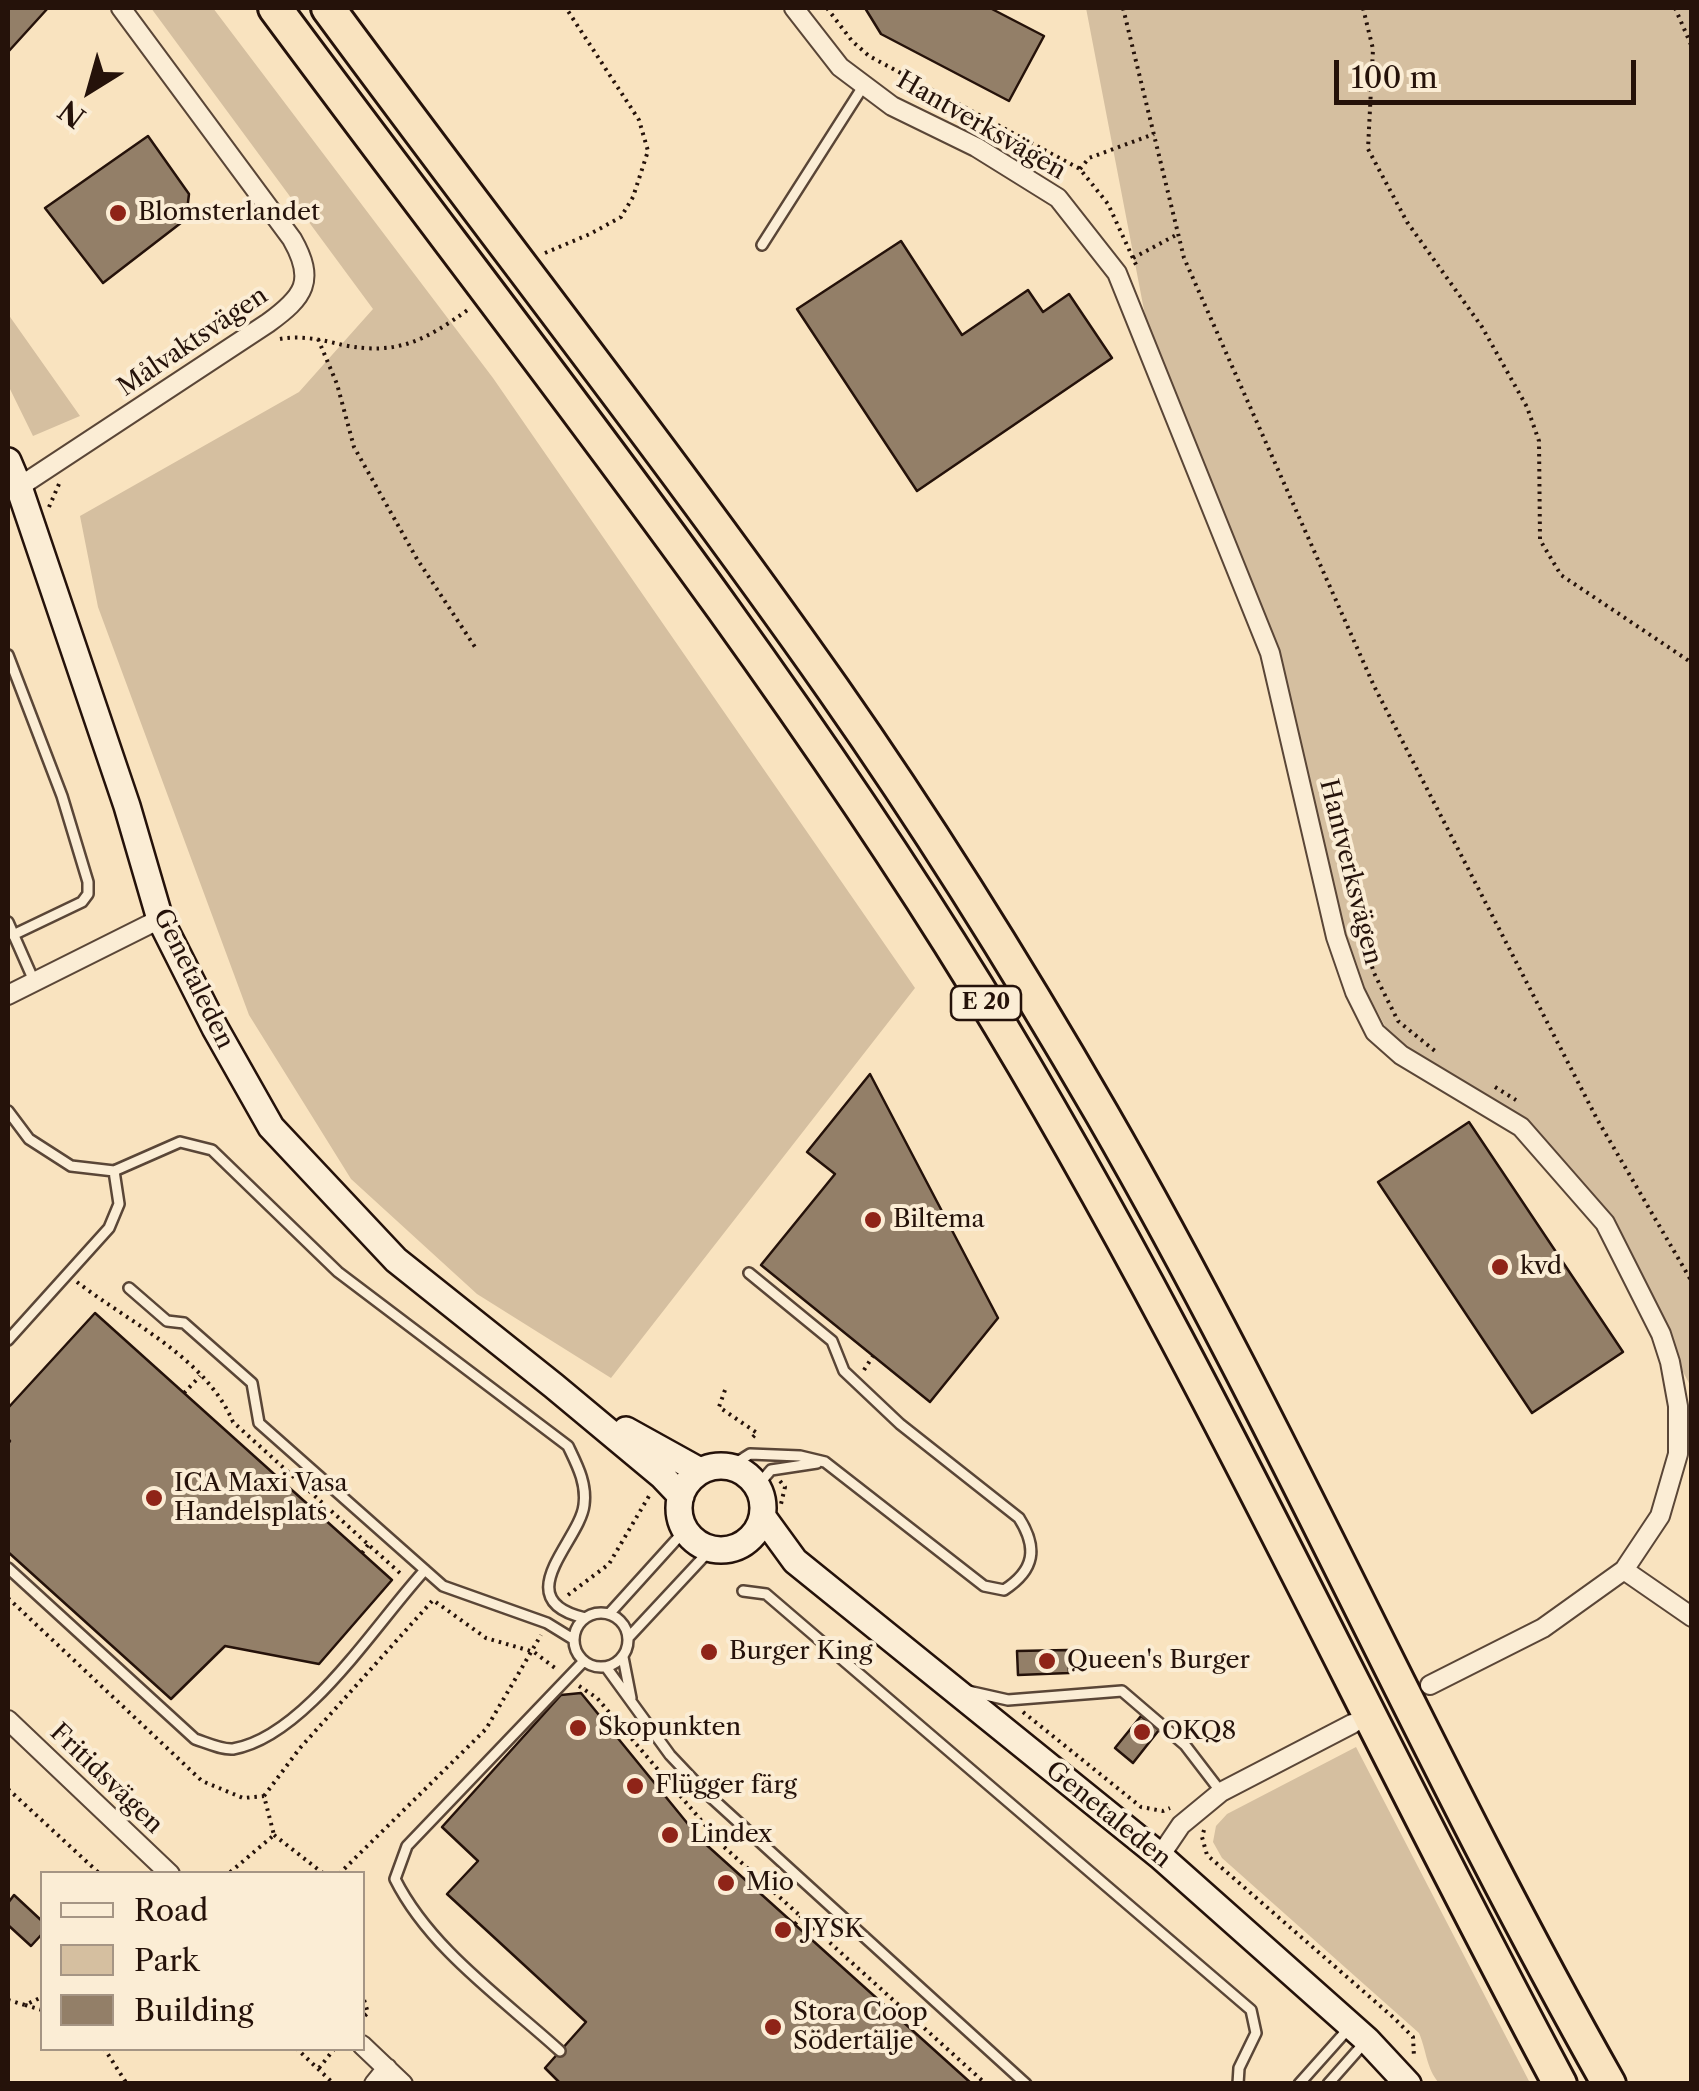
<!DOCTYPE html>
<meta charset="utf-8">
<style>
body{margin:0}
#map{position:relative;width:1699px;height:2091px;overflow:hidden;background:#f9e3bf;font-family:"Libre Caslon Text",serif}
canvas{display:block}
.frame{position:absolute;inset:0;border:10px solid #25120a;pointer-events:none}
.legend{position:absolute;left:40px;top:1871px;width:325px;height:180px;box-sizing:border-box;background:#fbedd5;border:2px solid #a59584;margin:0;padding:12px 18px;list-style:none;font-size:30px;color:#25120a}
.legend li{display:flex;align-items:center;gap:20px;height:50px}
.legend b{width:50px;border:2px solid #a59584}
.north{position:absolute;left:40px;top:40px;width:100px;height:100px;-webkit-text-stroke:8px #fbedd5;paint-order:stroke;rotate:217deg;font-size:28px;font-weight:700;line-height:40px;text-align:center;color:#25120a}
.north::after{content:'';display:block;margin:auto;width:35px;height:45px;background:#25120a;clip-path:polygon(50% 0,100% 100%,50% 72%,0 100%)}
.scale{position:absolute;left:1334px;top:60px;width:302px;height:45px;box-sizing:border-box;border:5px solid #25120a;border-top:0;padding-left:12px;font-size:30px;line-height:35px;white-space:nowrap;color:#25120a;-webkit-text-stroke:8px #fbedd5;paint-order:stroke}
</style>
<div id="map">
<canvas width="1699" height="2091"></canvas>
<div class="frame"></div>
<ul class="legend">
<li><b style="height:12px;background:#fbedd5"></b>Road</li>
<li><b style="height:28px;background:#d5bfa0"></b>Park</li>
<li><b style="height:28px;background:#937f68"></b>Building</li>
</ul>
<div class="north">N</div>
<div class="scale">100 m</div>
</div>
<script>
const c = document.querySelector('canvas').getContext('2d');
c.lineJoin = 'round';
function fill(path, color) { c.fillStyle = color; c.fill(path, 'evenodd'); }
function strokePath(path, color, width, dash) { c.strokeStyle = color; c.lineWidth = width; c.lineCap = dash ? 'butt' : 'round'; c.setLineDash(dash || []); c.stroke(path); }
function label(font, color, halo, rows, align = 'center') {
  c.font = font + ' "Libre Caslon Text",serif'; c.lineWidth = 8; c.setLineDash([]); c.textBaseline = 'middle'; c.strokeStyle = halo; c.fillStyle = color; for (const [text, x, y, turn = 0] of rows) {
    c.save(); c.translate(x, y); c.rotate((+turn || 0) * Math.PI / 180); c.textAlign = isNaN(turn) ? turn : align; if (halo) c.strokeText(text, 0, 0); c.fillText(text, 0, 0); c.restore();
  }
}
fill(new Path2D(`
 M151 8H213L493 378 915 988 611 1378 477 1294 351 1179 249 1015 98 607 80 516 299 392 373 309Z
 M1086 8H1691V1387L1605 1223 1521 1127 1401 1055 1336 937 1270 653 1153 357Z
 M8 314 80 416 33 436 8 385Z
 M1356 1747 1530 2083H1439C1426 2068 1427 2052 1419 2033L1222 1858 1213 1842 1216 1826 1227 1814Z`), '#d5bfa0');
const building = new Path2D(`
 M8 8H48L8 52Z
 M865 8H990L1044 36 1009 101 881 34Z
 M148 136 189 194 186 219 103 283 45 208Z
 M901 241 962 335 1028 290 1043 312 1069 294 1112 358 917 491 797 309Z
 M870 1074 998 1318 930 1402 761 1265 835 1174 807 1152Z
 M1469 1122 1623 1352 1532 1413 1378 1182Z
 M95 1313 392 1580 319 1664 225 1646 171 1699 8 1552V1444L10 1441 8 1439V1408Z
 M1068 1650 1069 1673 1018 1675 1017 1651Z
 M581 1693 701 1840 972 2084H561L545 2068 586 2022 447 1894 478 1861 442 1827 561 1695Z
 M1141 1716 1159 1730 1133 1763 1115 1748Z
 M14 1895 42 1921V1934L31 1946 8 1925V1903Z`);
fill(building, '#937f68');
strokePath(building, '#25120a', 2.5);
const service = new Path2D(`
 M762 245 864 85
 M8 655 62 796 88 882V894L82 902 13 935
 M8 922 34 981
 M8 1111 29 1139 71 1166 114 1171 180 1142 212 1150 338 1272 568 1446C577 1465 587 1483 584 1505 580 1541 506 1600 585 1618
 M129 1288 167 1321 184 1323 252 1383 259 1423 443 1586 547 1623 573 1639
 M8 1340 109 1228 119 1204 114 1171
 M731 1466 750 1454 800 1456 825 1462 984 1586 1004 1590C1035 1570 1038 1548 1019 1518L900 1424 844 1371 832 1341 749 1273
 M757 1486 771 1470 817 1463
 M8 1568 195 1739C207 1743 222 1750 233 1749 305 1737 376 1623 425 1570
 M743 1591 766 1594 1251 2010 1256 2033 1239 2068 1238 2084
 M574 1640a27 27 0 1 1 54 0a27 27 0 1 1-54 0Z
 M609 1614 685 1530
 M628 1638 711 1549
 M623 1657 631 1698
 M606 1667 670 1755 704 1791 1026 2084
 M968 1691 1008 1700 1122 1691 1185 1745 1221 1792
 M560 2051C503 1999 430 1949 395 1879L407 1846 583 1662
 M1299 2084 1349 2028
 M1328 2084 1366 2041`);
const minor = new Path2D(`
 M794 8 840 67 892 106 976 147 1058 198 1117 273 1270 653 1336 937 1355 992 1375 1032 1401 1055 1521 1127 1605 1223 1661 1334 1670 1362 1678 1406V1454L1660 1516 1624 1570 1543 1628 1430 1685
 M19 487 268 323C304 297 316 281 292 239L121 8
 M8 995 160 919
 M1624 1570 1692 1617
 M8 1720 170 1874
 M1160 1856 1181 1825 1221 1792 1352 1724
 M362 2045 403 2084
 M374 2084 387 2068`);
const secondary = new Path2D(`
 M8 461 19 487 127 806 160 919 215 1028 271 1127 396 1260 554 1386 662 1476 681 1496
 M626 1430 700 1471
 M679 1508a42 42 0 1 1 84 0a42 42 0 1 1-84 0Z
 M763 1517 795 1561 1160 1856 1367 2040 1408 2084`);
const motorway = new Path2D(`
 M275 8C514 331 766 644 977 987 1194 1341 1364 1719 1560 2084
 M328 8C495 235 670 457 833 689 929 826 1018 969 1102 1114 1284 1430 1429 1766 1609 2084`);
strokePath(service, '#5a4637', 14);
strokePath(minor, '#5a4637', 22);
strokePath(secondary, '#25120a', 30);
strokePath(motorway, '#25120a', 38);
strokePath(new Path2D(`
 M827 8 852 41 869 56 1080 169 1108 204 1138 269
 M1123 8 1184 258 1374 686 1597 1119 1692 1282
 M1363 8 1373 49 1368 149 1407 222 1482 327 1527 407 1539 441 1540 540 1561 575 1692 663
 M1675 8 1692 47
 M1080 169 1089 158 1154 134
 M545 253 590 234 621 217 633 197 648 151 639 120 566 8
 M1133 258 1178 234
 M280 339C301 335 323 340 343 345 397 356 426 340 469 309
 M318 339 337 384 354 447 417 559 477 650
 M49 507 59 484
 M1339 859 1374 973 1398 1021 1435 1051
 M1495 1087 1516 1100
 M77 1282C130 1323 206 1358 233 1422L402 1575
 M864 1370 873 1356
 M725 1390 719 1407 757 1433 750 1440
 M184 1393 200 1376
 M780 1481 785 1487 781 1504
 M362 1553 368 1545
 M568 1595 609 1564 649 1496
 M8 1598 202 1781 243 1798 264 1796 274 1835 228 1874
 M579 1686 597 1698 723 1846 986 2084
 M1023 1712 1141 1807 1163 1811 1170 1808
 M8 1789 100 1874
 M264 1796 300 1748 433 1600 486 1638 534 1652 555 1668
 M1204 1830 1202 1837 1207 1855 1394 2018 1413 2037 1414 2057
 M274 1835 324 1874
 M339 1874 486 1729 541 1635
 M795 1924 801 1917
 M362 1993 368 2013 362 2018
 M8 2000 25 2005 42 1997
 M25 2005 42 2010
 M104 2048 127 2084
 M296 2048 334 2084
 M319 2068 335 2048`), '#25120a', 4, [2.5, 5]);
strokePath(service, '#fbedd5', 9);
strokePath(minor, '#fbedd5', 18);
strokePath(secondary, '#fbedd5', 25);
strokePath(motorway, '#f9e3bf', 32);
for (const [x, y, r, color] of [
 [118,213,10,"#8f2418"],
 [873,1220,10,"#8f2418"],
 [1500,1267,10,"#8f2418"],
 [154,1498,10,"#8f2418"],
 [709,1652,10,"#8f2418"],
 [1047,1661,10,"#8f2418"],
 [578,1728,10,"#8f2418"],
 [1142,1732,10,"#8f2418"],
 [635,1786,10,"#8f2418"],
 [670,1835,10,"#8f2418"],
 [726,1883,10,"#8f2418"],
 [783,1930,10,"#8f2418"],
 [773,2027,10,"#8f2418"]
]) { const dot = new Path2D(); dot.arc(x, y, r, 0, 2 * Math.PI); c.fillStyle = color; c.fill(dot); strokePath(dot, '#fbedd5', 4); }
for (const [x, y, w] of [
 [986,1003,70]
]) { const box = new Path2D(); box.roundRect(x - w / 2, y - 17, w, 34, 8); c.fillStyle = '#fbedd5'; c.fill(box); strokePath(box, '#25120a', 2.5); }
label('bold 22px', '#25120a', null, [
 ["E 20",986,1003]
]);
label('25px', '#25120a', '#fbedd5', [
 ["Hantverksvägen",981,126,30],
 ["Målvaktsvägen",193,342,-34],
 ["Hantverksvägen",1350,872,76],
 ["Genetaleden",193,979,64],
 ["Fritidsvägen",106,1779,44],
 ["Genetaleden",1108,1815,39]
]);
label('25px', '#25120a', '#fbedd5', [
 ["Blomsterlandet",138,213],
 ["Biltema",893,1220],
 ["kvd",1520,1267],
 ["ICA Maxi Vasa",174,1484],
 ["Handelsplats",174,1513],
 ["Burger King",729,1652],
 ["Queen's Burger",1067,1661],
 ["Skopunkten",598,1728],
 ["OKQ8",1162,1732],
 ["Flügger färg",655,1786],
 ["Lindex",690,1835],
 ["Mio",746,1883],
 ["JYSK",803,1930],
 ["Stora Coop",793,2013],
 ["Södertälje",793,2042]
], 'left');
</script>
